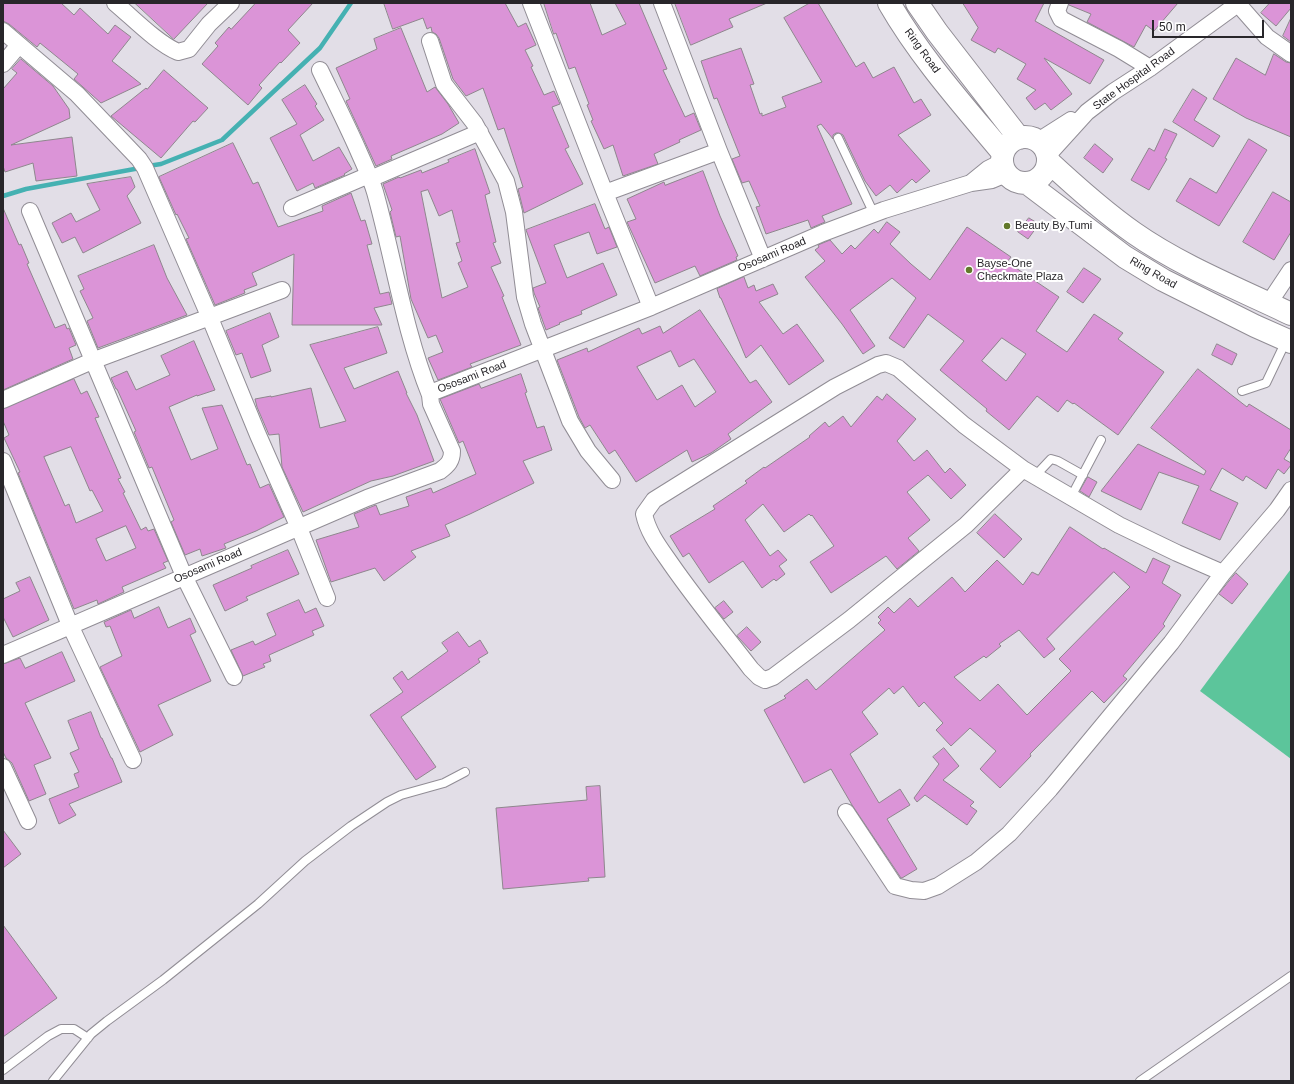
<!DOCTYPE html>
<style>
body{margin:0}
#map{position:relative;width:1294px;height:1084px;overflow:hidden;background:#e2dee7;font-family:Arial,sans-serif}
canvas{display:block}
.frame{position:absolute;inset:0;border:4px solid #28262a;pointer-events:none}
.scale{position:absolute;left:1152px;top:20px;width:112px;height:18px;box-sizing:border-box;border:2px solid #28262a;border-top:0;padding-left:5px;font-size:12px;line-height:14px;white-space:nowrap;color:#28262a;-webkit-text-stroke:3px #fff;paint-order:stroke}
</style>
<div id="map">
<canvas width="1294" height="1084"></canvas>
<div class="frame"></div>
<div class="scale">50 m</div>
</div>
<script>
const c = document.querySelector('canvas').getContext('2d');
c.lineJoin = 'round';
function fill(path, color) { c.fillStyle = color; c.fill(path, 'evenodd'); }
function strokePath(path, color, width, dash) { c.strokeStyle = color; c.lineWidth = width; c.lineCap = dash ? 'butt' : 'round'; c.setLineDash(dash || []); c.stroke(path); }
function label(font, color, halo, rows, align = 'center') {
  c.font = font + ' Arial,sans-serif'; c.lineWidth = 4; c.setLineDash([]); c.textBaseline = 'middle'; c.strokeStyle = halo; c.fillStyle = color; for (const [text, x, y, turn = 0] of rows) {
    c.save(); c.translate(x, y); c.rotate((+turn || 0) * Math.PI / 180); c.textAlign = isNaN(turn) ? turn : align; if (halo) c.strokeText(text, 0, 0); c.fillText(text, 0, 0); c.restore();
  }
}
fill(new Path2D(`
 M1291 569V759L1200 691Z`), '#5cc59b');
strokePath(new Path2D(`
 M148 166 161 164 222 140 320 48 351 3
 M3 196 26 189 140 168`), '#45b1b2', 4.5);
const building = new Path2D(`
 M3 3H61L74 15 80 8 108 34 115 25 131 37 112 61 141 84 101 103 74 79 78 74 40 43 37 47 9 24 3 21Z
 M135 3H208L174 39Z
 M256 3H313L288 30 300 43 281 63 280 62 259 85 262 88 248 105 202 64 218 46 215 43 229 27 231 29Z
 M384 3H505L518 27 526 23 536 45 525 50 533 66 531 67 544 95 554 91 560 104 552 107 569 147 565 149 583 184 524 213 518 189 523 187 504 128 498 130 483 88 466 96 453 79 439 38 436 34 432 32 431 27 427 29 423 18 393 29Z
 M544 3H590L602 35 626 24 615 3H639L667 69 663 70 685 117 694 113 701 130 679 140 680 142 654 154 658 164 623 176 613 145 604 149 591 121 593 120 587 105 589 104 575 67 569 69 556 33 554 34Z
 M675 3H767L729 19 733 27 691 45Z
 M810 3H818L856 67 864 62 873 78 894 67 914 103 921 99 931 115 898 135 930 171 916 183 912 179 897 193 890 185 876 196 865 181 843 135 839 133H836L833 135V139L821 124 817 126 852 204 822 216 825 222 811 228 808 220 766 234 756 207 760 206 749 181 742 183 732 159 740 156 717 98 714 99 701 61 741 48 754 84 750 85 760 114 762 113V116L786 107 782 97 822 82 784 18Z
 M963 3H1044L1035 21 1104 60 1090 84 1044 58 1072 94 1051 110 1045 103 1035 110 1026 98 1036 90 1017 79 1026 64 998 48 995 53 971 40 978 28Z
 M1069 3H1178L1154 31 1146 25 1134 47 1087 22 1091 14 1069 5Z
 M1270 3H1291V8L1276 26 1261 13Z
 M1291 18V42L1283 36Z
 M401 28 427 92 435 87 448 104 459 123 442 134 391 156 392 159 376 166 346 101 350 99 336 68 377 49 374 39Z
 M1274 54 1286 62 1291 63V137L1246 118 1213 99 1236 58 1265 75Z
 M21 59 53 86 69 109 70 118 11 145 72 137 77 176 36 181 33 163 5 172 3 166V89L17 73 12 69Z
 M164 70 208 108 195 122 193 121 161 158 111 116 146 88 147 89Z
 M305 85 317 104 315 106 324 120 300 135 313 161 339 147 352 169 344 174 345 175 315 188 313 183 297 191 270 138 297 124 282 100Z
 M1193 89 1207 98 1194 120 1220 136 1213 147 1173 122Z
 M1165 129 1177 134 1165 158 1167 159 1149 190 1131 180 1149 148 1154 151Z
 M1249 139 1267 150 1219 226 1176 201 1190 178 1216 193Z
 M233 143 253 184 258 182 278 227 323 211 322 206 351 193 361 221 365 220 372 244 367 245 380 294 389 292 392 304 374 308 382 325H292L294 254 252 273 257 285 244 290 245 293 215 305 186 239 189 238 177 214 176 215 159 177Z
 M1095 144 1113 159 1103 173 1084 158Z
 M475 149 490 193 485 195 496 242 493 243 501 263 491 267 504 296 502 297 521 345 470 364 472 367 438 380 428 358 443 352 436 335 428 338 411 299 400 236 396 237 390 212 392 210 383 184 399 177 400 178 421 170 422 173 449 162 448 160ZM428 190 439 216 452 210 460 242 456 243 462 261 458 263 468 287 442 298 421 192Z
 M703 171 720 216 738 256 736 257 737 260 700 276 695 266 655 283 627 222 636 219 627 199 664 182 665 185Z
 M131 177 135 187 127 196 141 223 83 253 75 237 62 243 52 223 71 213 76 222 100 210 87 184Z
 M1273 192 1291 202V232L1274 260 1243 242Z
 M595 204 605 229 609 227 617 247 597 254 589 232 554 245 567 278 603 263 617 295 581 311 582 314 559 323 560 324 546 330 538 308 540 307 534 293 533 288 546 283 526 230Z
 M3 208 19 245 21 244 29 263 27 264 55 328 65 324 67 329 69 328 76 345 69 348 73 359 3 390Z
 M1029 218 1039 224 1028 239 1018 232Z
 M887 222 900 232 890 244 911 264 930 280 967 227 1011 257 1007 262 1059 297 1036 331 1067 352 1094 314 1123 333 1118 339 1164 372 1118 435 1074 403 1073 404 1067 400 1058 412 1037 396 1009 430 986 411 987 409 940 370 964 341 928 314 904 348 889 338 916 298 892 278 850 310 875 346 863 354 842 324 805 277 825 261 815 250 819 247 818 245 830 240 842 254 851 245 855 249 874 229 878 233ZM1002 338 1026 354 1006 381 982 361Z
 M154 245 167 278 187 315 98 348 87 321 93 318 80 291 84 289 78 276Z
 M1084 268 1101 279 1083 303 1067 292Z
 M744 277 748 288 754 285 756 291 773 284 778 294 759 302 783 334 797 324 824 361 789 385 761 345 746 358 721 298H720L717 289Z
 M700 310 750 383 756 380 772 402 728 434 731 439 711 453 692 462 687 450 636 482 615 450 609 454 590 425 585 428 579 417 557 360 587 348 588 352 639 328 642 334 660 326 663 333ZM671 351 679 367 694 359 716 392 695 407 682 385 657 400 637 367Z
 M270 313 279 337 262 345 271 371 251 378 242 353 236 355 226 331Z
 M378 327 387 353 344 368 354 389 398 371 407 393H406L417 415 434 461 393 476 371 481 303 512 282 467 279 434 269 435 257 407 255 399 271 396V397L311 388 320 428 346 421 310 345Z
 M194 341 215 390 197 396V395L169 407 191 460 218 449 202 408 222 405 247 465 250 464 260 488 269 484 284 517 256 531 224 544 226 548 202 556 200 549 185 555 171 522 174 520 152 467 149 468 134 432 136 431 117 389H116L111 378 127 371 136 390 170 375 161 356Z
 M1217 344 1237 354 1232 365 1212 355Z
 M1198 369 1247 407 1249 404 1291 430V448L1284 459 1291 463V465L1284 474 1278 469 1266 489 1246 476 1243 481 1222 468 1210 490 1238 503 1220 540 1182 523 1199 486 1159 472 1141 510 1101 491 1138 444 1204 475 1206 471 1151 428Z
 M521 374 527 392 525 393 537 428 544 426 552 450 523 461 534 483 470 514 445 525 450 536 411 551 416 557 384 581 375 568 331 582 316 540 359 527 354 514 371 507 376 505 380 515 409 506 406 497 431 488 433 493 476 474 463 441 459 443 440 399 479 384 481 388Z
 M74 379 81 394 87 391 99 417 95 418 121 478 118 479 125 492 123 493 141 530 146 527 148 531 154 529 168 561 163 563 166 568 122 587 124 592 98 604 97 600 74 609 18 473 20 472 4 438 9 435 3 421V409ZM71 447 90 491 92 490 103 511 76 523 69 504 65 506 44 457ZM126 526 136 548 106 561 96 539Z
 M887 394 916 419 897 441 914 461 927 450 945 473 950 468 966 485 951 499 928 475 907 492 930 520 908 538 919 551 897 569 886 556 831 593 810 562 834 546 812 515 811 516 809 514 784 532 763 504 745 520 770 556 778 550 787 560 779 566 785 574 776 581 774 579 762 588 743 561 709 583 689 553 683 557 670 536 715 509 713 506 747 483 745 481 764 467 765 468 810 437 809 436 825 422 829 427 843 416 851 427 877 396 882 400Z
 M1088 477 1097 482 1089 497 1080 491Z
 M995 514 1022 539 1004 558 977 533Z
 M1070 527 1103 549 1104 548 1146 573 1153 558 1170 566 1162 583 1181 595 1163 624 1165 626 1123 676 1127 679 1104 703 1092 691 1030 754 1031 756 1000 788 980 769 996 751 970 728 951 746 936 730 943 723 924 702 919 707 903 686 894 694 889 688 862 712 878 734 850 754 879 803 900 789 910 805 887 819 917 869 902 878H901L852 805 831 769 804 783 764 710 786 698 784 696 807 679 816 690 885 630 878 623 881 620 878 617 888 607 894 613 910 598 918 607 952 577 965 592 997 560 1023 585 1032 572 1038 575ZM1114 572 1130 587 1059 659 1071 671 1027 715 998 684 980 701 954 677 984 656 986 658 1001 646 999 644 1019 630 1044 658 1055 649 1047 639Z
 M288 550 299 574 246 597 248 600 225 611 213 585 252 568 251 566Z
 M1236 573 1248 584 1232 604 1219 594Z
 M30 577 49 620 13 637 3 617V599L20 591 16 583Z
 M299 600 305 613 316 608 324 626 312 631 314 635 269 655 271 661 263 664 265 667 243 676 231 650 253 641 255 645 276 635 267 614Z
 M724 601 733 612 724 619 715 608Z
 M159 607 168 628 190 618 196 632 190 635 211 681 158 705 173 735 140 752 100 667 122 656 110 626 106 627 104 622 131 610 134 618Z
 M747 627 761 642 751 651 737 636Z
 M458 632 469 647 480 640 488 653 478 659 480 662 401 717 436 767 416 780 370 715 403 692 393 678 402 671 408 680 448 651 442 643Z
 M62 652 75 681 25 703 51 758 34 765 46 794 29 801 12 763 6 758 3 752V664L20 658 25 668Z
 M91 712 101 738H102L111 758H112L122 782 69 804 76 815 59 824 49 799 79 787 74 774 79 772 70 753 79 749 68 721Z
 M944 748 959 766 943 780 974 802 970 806 977 811 967 825 925 795 917 802 914 798 939 764 933 757Z
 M600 786 605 877 588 878 589 881 503 889 496 808 587 800 586 787Z
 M3 830 21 854 3 868Z
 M3 925 57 998 3 1037Z`);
fill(building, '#db94d7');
strokePath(building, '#8e868d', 1);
const lane = new Path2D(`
 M838 138 874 214
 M1242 391 1266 383 1286 341
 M1035 476 1051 459 1058 461 1083 475
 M1071 497 1101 440
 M3 1070 48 1036 61 1029H74L88 1038
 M53 1081 91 1034 107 1021 163 980 258 904 305 861 351 826 387 802 401 795 444 783 465 772
 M1140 1081 1291 976`);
const street = new Path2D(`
 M115 3C133 18 157 43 178 52L189 49 209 24 231 3
 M531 3 605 193 651 307
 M662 3 719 151 763 259
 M1060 3 1057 11 1061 19 1119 49 1150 68
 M1238 4 1267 37 1291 54
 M3 31 77 94 139 159 145 168 210 318 258 435 299 528 327 598
 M430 41 444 84 475 124 506 181 514 212 525 297 533 324 570 421 588 451 612 480
 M3 64 19 45
 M320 70C333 97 346 123 358 150 364 164 371 178 375 192 394 260 404 330 430 395
 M1038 141 1071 120
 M1048 155 1087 112 1113 92 1150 68 1239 3
 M370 179 480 132
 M972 182 988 169 1002 162
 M605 193 719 151
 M292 208 369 175
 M30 211 184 576 234 677
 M1269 303 1291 270
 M3 400 92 361 282 290
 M3 461 70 625 133 760
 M1023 469 966 525 849 620 773 677 765 680 759 677 751 669C724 634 696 600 671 564 660 548 648 533 644 514L654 500 835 387 878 365 886 363 898 368 964 425 1023 469 1119 525 1177 553 1223 573
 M3 655 367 498 440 471C448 465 452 461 452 451L431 404 430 395 433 392 651 307 823 233 884 210 971 183 992 180 1006 174
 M3 767 28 821
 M846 812 895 886 911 890 924 891 938 886 976 862 1009 834 1050 789 1171 643 1223 573 1277 510 1291 490`);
const primary = new Path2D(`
 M889 3C920 57 963 105 1003 153
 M917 3 937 32 1019 138
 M1002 160a23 23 0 1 1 46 0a23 23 0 1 1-46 0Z
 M1048 161C1076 187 1104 212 1134 233 1181 266 1239 289 1291 314
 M1027 183 1125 257 1163 280 1255 326 1291 342`);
strokePath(lane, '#918d95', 10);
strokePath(street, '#918d95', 18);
strokePath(primary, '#918d95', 24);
strokePath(lane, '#fff', 8);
strokePath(street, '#fff', 16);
strokePath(primary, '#fff', 22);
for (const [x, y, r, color] of [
 [1007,226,4,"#62792a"],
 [969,270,4,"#62792a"]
]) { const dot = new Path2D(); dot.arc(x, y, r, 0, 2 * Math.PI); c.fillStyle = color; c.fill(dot); strokePath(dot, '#fff', 1.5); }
label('11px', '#28262a', '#fff', [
 ["Ring Road",922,51,54],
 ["State Hospital Road",1134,79,-36],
 ["Ososami Road",772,255,-23],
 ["Ring Road",1153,273,30],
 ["Ososami Road",472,377,-21],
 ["Ososami Road",208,566,-23]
]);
label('11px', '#28262a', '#fff', [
 ["Beauty By Tumi",1015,226],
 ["Bayse-One",977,264],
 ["Checkmate Plaza",977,277]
], 'left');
</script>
